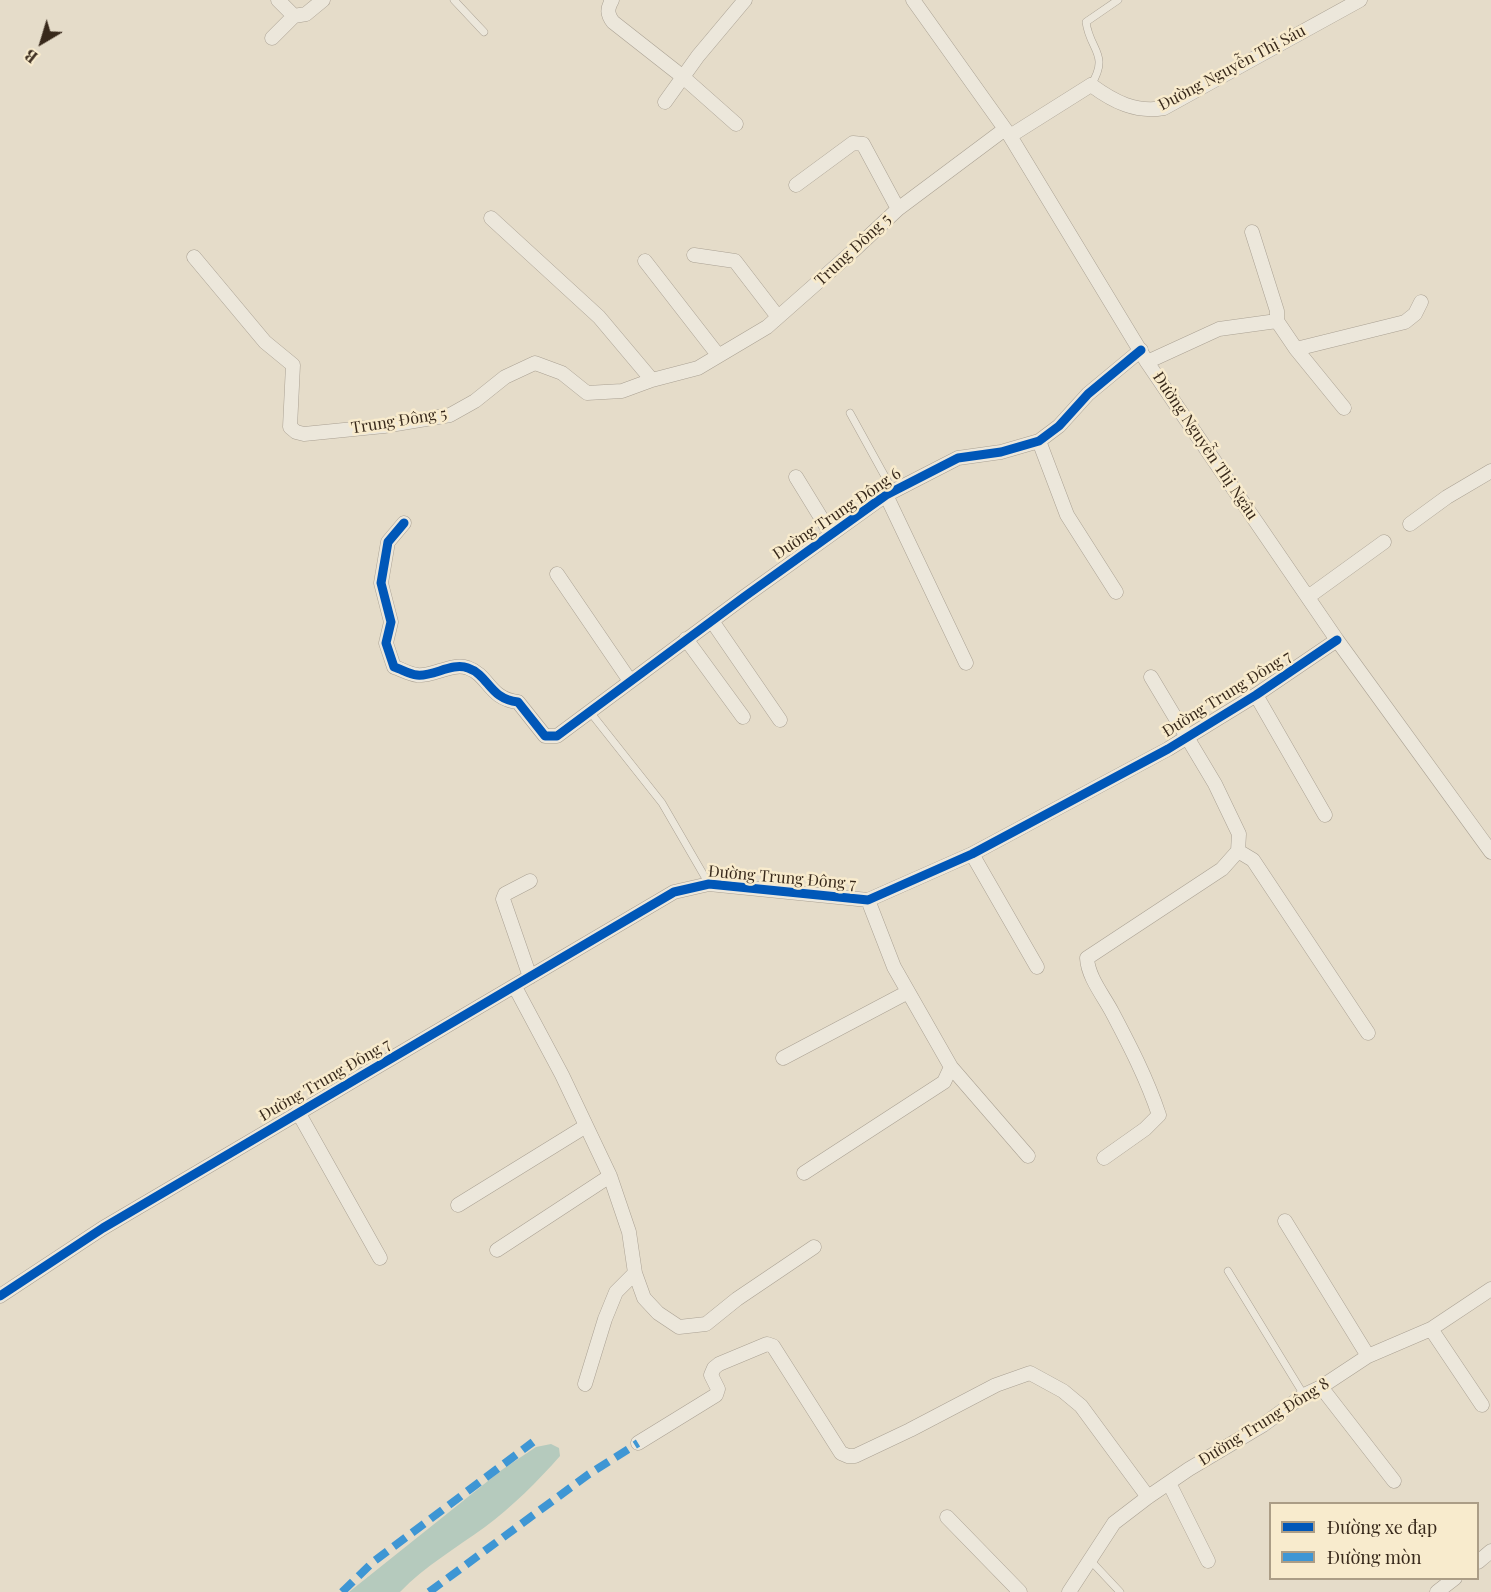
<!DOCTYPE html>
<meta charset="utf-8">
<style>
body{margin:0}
#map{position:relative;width:1491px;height:1592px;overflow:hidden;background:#e5dcc9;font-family:"Playfair Display",serif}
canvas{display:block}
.legend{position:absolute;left:1269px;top:1502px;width:210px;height:78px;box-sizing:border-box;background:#f8ebcd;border:2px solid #ab9d86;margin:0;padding:8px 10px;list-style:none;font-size:18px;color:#38291b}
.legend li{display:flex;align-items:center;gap:12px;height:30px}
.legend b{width:30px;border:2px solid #ab9d86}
.north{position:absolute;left:12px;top:12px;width:60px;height:60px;-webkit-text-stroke:4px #f8ebcd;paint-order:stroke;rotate:218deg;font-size:16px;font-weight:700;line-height:24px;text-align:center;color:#38291b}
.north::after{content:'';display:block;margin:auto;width:21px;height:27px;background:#38291b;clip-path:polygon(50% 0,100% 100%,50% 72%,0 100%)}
</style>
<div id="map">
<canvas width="1491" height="1592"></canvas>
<ul class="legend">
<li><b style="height:8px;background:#0057b8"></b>Đường xe đạp</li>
<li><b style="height:8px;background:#3e96d4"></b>Đường mòn</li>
</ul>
<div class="north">B</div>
</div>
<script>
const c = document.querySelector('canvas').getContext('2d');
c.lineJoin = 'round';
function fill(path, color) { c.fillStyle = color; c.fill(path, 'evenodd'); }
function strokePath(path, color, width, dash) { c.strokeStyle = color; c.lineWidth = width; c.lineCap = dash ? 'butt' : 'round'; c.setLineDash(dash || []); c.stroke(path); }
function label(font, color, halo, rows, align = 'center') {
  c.font = font + ' "Playfair Display",serif'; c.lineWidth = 5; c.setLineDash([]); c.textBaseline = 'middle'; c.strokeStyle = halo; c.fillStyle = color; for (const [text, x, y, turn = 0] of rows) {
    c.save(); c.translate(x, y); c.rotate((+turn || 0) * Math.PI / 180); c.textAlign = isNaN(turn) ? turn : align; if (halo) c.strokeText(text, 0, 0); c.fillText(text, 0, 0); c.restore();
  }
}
fill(new Path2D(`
 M551 1444 559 1448 560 1456C538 1481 512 1507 485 1527 456 1548 425 1566 400 1592H349L503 1469 536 1447Z`), '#b5cabd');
const service = new Path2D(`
 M454 0 484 32
 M1091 85C1110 54 1090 51 1086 22L1118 0
 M850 413 893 491
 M590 712 662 803 709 884
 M1228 1271 1304 1395
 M1090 1560 1120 1592`);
const minor = new Path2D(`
 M278 0 294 16 306 14 323 0
 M612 0C607 9 607 14 613 22L683 77 736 124
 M913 0 1010 136 1147 362 1185 418 1337 640 1491 852
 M272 38 294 16
 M665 102 698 56 745 0
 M1010 136 1091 85C1114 102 1136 113 1164 108L1360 0
 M796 185 853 143 863 144 898 209
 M491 218 599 317 652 380
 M694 255 735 261 778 317
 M194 257 265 342 293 365 290 427 296 432 304 434 384 426 450 415 475 401 505 377 535 363 562 373 587 393 622 391 652 380 698 368 767 327 852 252 898 209 1005 129
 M645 261 718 355
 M1277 321 1296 349 1344 408
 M1296 349 1405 322 1415 314 1421 302
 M1147 362 1219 329 1277 321V311L1252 232
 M1039 441 1067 515 1116 592
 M796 477 831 534
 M886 495 966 663
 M404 523 388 542 381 583 391 622 386 643 394 667C401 669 409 674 417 675 433 677 452 662 468 668 489 675 489 699 518 702L545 736H557L744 597 886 495 958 458 1001 452 1039 441 1059 426 1088 394 1141 350
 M1410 524 1447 497 1491 471
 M557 574 630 681
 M1308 597 1384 542
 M712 621 780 720
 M686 639 743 717
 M1256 695 1325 815
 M1238 851 1253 860 1368 1033
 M972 854 1037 967
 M868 900 894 967 951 1067 1028 1156
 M530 977 503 899 505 894 530 881
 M515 987 562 1075 610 1176 629 1232 635 1273 644 1298 658 1313 679 1327 706 1324 737 1299 814 1247
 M783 1058 908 992
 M298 1112 380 1258
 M1104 1158 1145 1129 1159 1115C1147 1079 1130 1046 1112 1012 1103 995 1088 977 1087 958L1222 869 1238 851 1239 834 1215 784 1151 677
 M804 1173 944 1082 951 1067
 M458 1205 586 1126
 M1285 1221 1368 1356
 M497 1250 610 1176
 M0 1296 103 1228 674 892 709 884 868 900 972 854 1168 749 1256 695 1337 640
 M1431 1329 1482 1405
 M585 1384 605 1319 616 1292 635 1273
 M1321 1387 1394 1481
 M638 1443 716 1395 718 1389 711 1375 714 1368 719 1364 767 1344 773 1346 841 1453 848 1456H855L910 1430 996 1385 1030 1373 1063 1391 1081 1406 1148 1497
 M1169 1483 1208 1561
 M947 1517 1020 1592
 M1478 1562 1491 1551
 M1069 1592 1114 1523 1148 1497 1189 1469 1263 1425 1304 1395 1321 1387 1368 1356 1431 1329 1491 1289
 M1437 1592 1455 1578`);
strokePath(service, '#aaa193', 8);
strokePath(minor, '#aaa193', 15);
strokePath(service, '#ece7db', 7);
strokePath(minor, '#ece7db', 14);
strokePath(new Path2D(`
 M342 1592 373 1562 533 1442
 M429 1592 589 1474 638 1443`), '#3e96d4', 8, [15, 8]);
strokePath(new Path2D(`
 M404 523 388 542 381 583 391 622 386 643 394 667C401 669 409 674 417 675 433 677 452 662 468 668 489 675 489 699 518 702L545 736H557L744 597 886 495 958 458 1001 452 1039 441 1059 426 1088 394 1141 350
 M0 1296 103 1228 674 892 709 884 868 900 972 854 1168 749 1256 695 1337 640`), '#0057b8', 9);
label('16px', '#38291b', '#f8ebcd', [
 ["Đường Nguyễn Thị Sáu",1232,68,-28],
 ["Trung Đông 5",853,250,-43],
 ["Trung Đông 5",399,421,-9],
 ["Đường Nguyễn Thị Ngâu",1205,446,56],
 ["Đường Trung Đông 6",837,514,-34],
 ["Đường Trung Đông 7",1227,694,-32],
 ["Đường Trung Đông 7",782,878,5],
 ["Đường Trung Đông 7",325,1080,-30],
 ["Đường Trung Đông 8",1264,1422,-32]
]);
</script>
